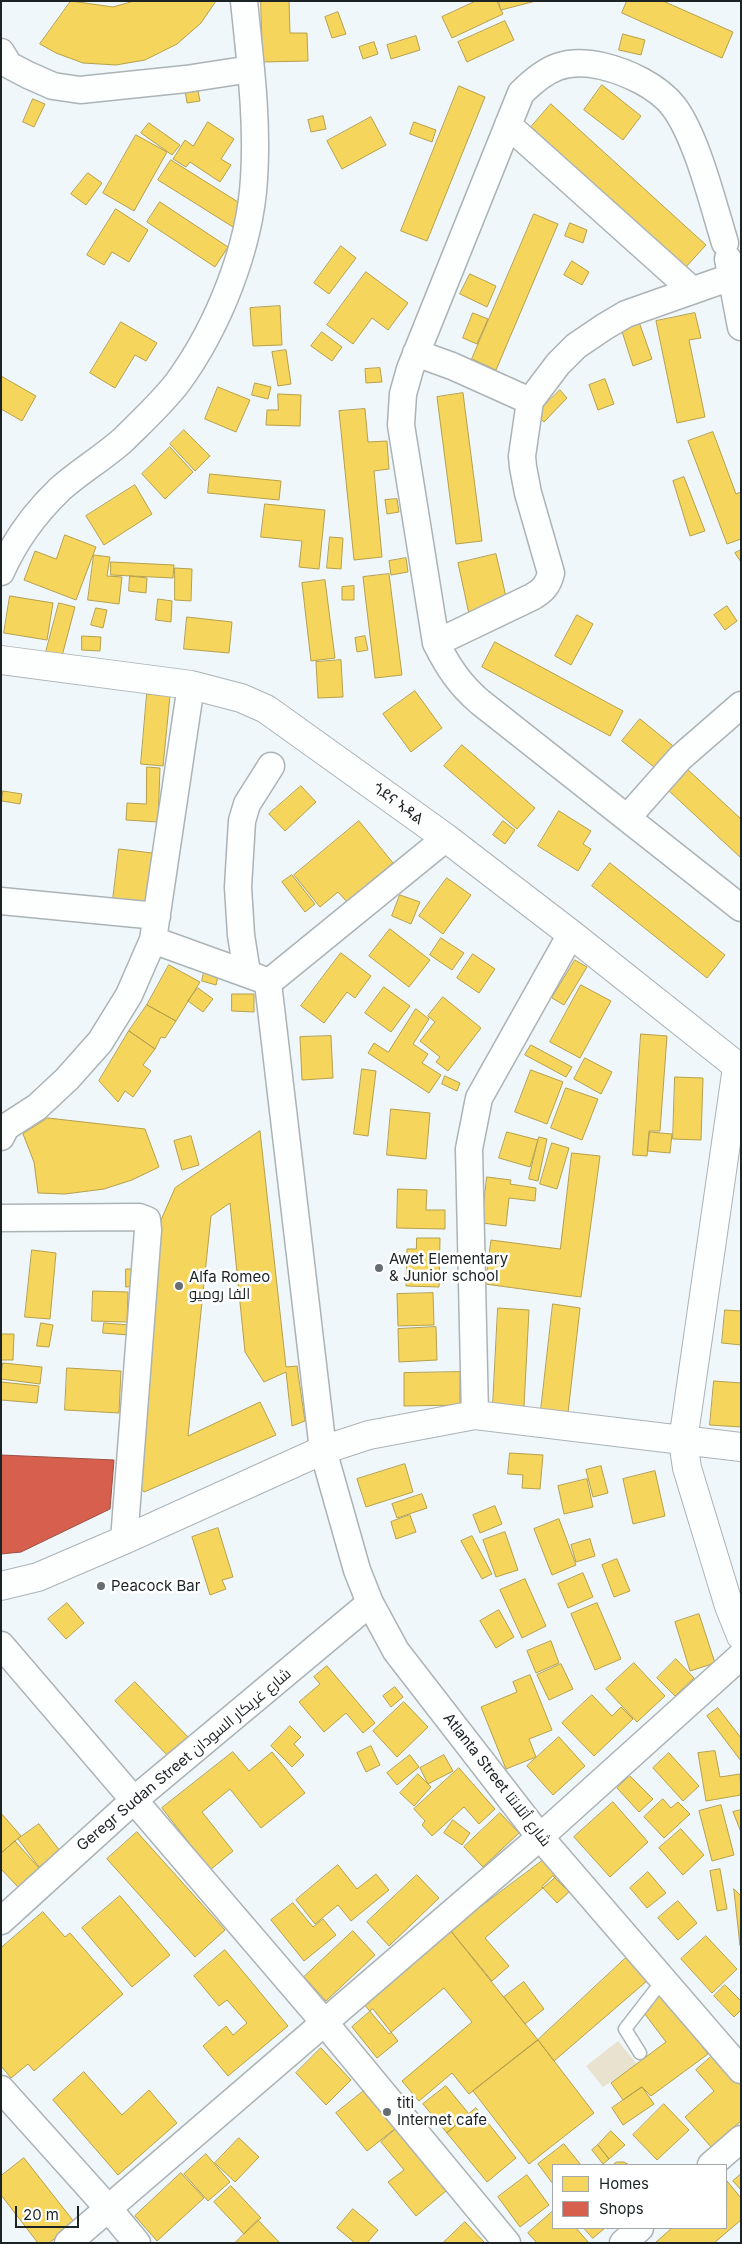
<!DOCTYPE html>
<meta charset="utf-8">
<style>
body{margin:0}
#map{position:relative;width:742px;height:2244px;overflow:hidden;background:#eff7fa;font-family:Inter,sans-serif}
canvas{display:block}
.frame{position:absolute;inset:0;border:2px solid #1c2325;pointer-events:none}
.legend{position:absolute;left:552px;top:2164px;width:175px;height:65px;box-sizing:border-box;background:#fff;border:1px solid #a4a7a8;margin:0;padding:6px 9px;list-style:none;font-size:15px;color:#1c2325}
.legend li{display:flex;align-items:center;gap:10px;height:25px}
.legend b{width:25px;border:1px solid #a4a7a8}
.scale{position:absolute;left:15px;top:2206px;width:64px;height:22px;box-sizing:border-box;border:2px solid #1c2325;border-top:0;padding-left:6px;font-size:15px;line-height:18px;white-space:nowrap;color:#1c2325;-webkit-text-stroke:4px #fff;paint-order:stroke}
</style>
<div id="map">
<canvas width="742" height="2244"></canvas>
<div class="frame"></div>
<ul class="legend">
<li><b style="height:14px;background:#f6d55c"></b>Homes</li>
<li><b style="height:14px;background:#d6604d"></b>Shops</li>
</ul>
<div class="scale">20 m</div>
</div>
<script>
const c = document.querySelector('canvas').getContext('2d');
c.lineJoin = 'round';
function fill(path, color) { c.fillStyle = color; c.fill(path, 'evenodd'); }
function strokePath(path, color, width, dash) { c.strokeStyle = color; c.lineWidth = width; c.lineCap = dash ? 'butt' : 'round'; c.setLineDash(dash || []); c.stroke(path); }
function label(font, color, halo, rows, align = 'center') {
  c.font = font + ' Inter,Cairo,"Noto Sans Ethiopic",sans-serif'; c.lineWidth = 5; c.setLineDash([]); c.textBaseline = 'middle'; c.strokeStyle = halo; c.fillStyle = color; for (const [text, x, y, turn = 0] of rows) {
    c.save(); c.translate(x, y); c.rotate((+turn || 0) * Math.PI / 180); c.textAlign = isNaN(turn) ? turn : align; if (halo) c.strokeText(text, 0, 0); c.fillText(text, 0, 0); c.restore();
  }
}
fill(new Path2D(`
 M618 2041 637 2064 603 2087 586 2066Z`), '#e8e2cf');
const homes = new Path2D(`
 M71 1 113 7 134 1H216L201 23 177 44 145 60 116 65 83 63 56 53 40 44Z
 M261 1H289L290 33H307L308 61 263 62Z
 M476 1H497L503 14 452 38 442 17Z
 M499 1H536L501 10Z
 M627 1H663L733 32 722 58 622 13Z
 M338 12 346 34 332 38 325 17Z
 M505 21 514 40 467 62 458 42Z
 M623 34 645 40 641 55 619 50Z
 M416 36 420 50 391 59 387 45Z
 M374 42 378 54 363 59 359 47Z
 M196 81 200 101 187 103 184 84Z
 M602 85 641 116 623 140 584 110Z
 M459 86 485 97 427 241 401 231Z
 M33 99 45 104 34 127 23 122Z
 M551 104 706 245 685 268 531 127Z
 M323 116 326 129 311 132 308 120Z
 M371 117 386 145 342 169 327 141Z
 M208 122 234 139 221 159 231 165 220 182 190 162 186 167 173 159 185 140 193 146Z
 M414 122 436 130 432 142 410 134Z
 M149 123 180 145 172 155 141 133Z
 M136 135 167 152 134 211 103 193Z
 M171 160 246 207 233 227 158 180Z
 M88 173 102 183 86 205 71 194Z
 M160 202 228 247 215 267 147 222Z
 M116 209 148 230 129 262 112 252 104 265 87 255Z
 M534 214 558 224 496 370 472 359Z
 M570 223 587 230 583 243 565 236Z
 M341 246 356 258 329 294 314 283Z
 M572 261 589 272 582 285 564 275Z
 M366 272 408 303 388 330 372 318 353 344 327 325Z
 M470 274 496 286 487 307 460 294Z
 M280 306 282 345 253 346 250 308Z
 M473 313 488 319 477 344 463 338Z
 M695 313 701 338 689 340 705 417 677 423 656 321Z
 M638 319 652 359 633 366 620 325Z
 M121 322 157 343 146 361 135 355 115 388 90 373Z
 M322 332 342 347 332 361 311 346Z
 M286 350 291 384 278 386 272 352Z
 M380 368 382 382 366 383 365 369Z
 M1 376 36 396 22 421 1 409Z
 M605 379 614 404 598 410 589 385Z
 M255 383 271 387 268 399 252 395Z
 M218 387 250 400 236 432 205 419Z
 M560 390 567 398 544 422 536 414Z
 M463 393 482 541 456 544 437 397Z
 M278 394 301 395 300 426 266 425 267 410H278Z
 M365 409 368 442 387 441 389 469 374 471 382 557 354 560 339 411Z
 M184 430 210 456 195 471 170 444Z
 M713 432 736 494 741 492V539L727 544 688 441Z
 M170 447 193 472 165 499 142 474Z
 M210 474 281 481 279 500 208 493Z
 M684 477 705 531 690 536 673 481Z
 M135 485 152 514 104 545 86 516Z
 M397 499 399 512 387 514 385 500Z
 M265 504 325 510 319 569 299 567 302 541 261 537Z
 M65 535 96 547 76 600 24 580 35 551 56 559Z
 M330 537 343 538 341 569 327 568Z
 M741 550V562L735 553Z
 M496 554 508 605 469 614 458 563Z
 M94 555 110 557 107 576 122 577 119 604 88 600Z
 M406 558 408 572 391 575 389 561Z
 M111 562 174 565 173 578 111 575Z
 M175 568 192 569 191 601 175 600Z
 M389 574 402 675 375 678 363 577Z
 M130 576 147 578 146 593 129 591Z
 M325 580 335 658 311 661 302 583Z
 M354 586V600H342V587Z
 M10 596 53 603 47 640 4 633Z
 M158 599 172 601 171 622 156 620Z
 M59 603 75 607 62 656 46 652Z
 M727 606 737 621 725 630 714 615Z
 M96 608 107 610 103 628 91 625Z
 M577 615 593 624 571 665 555 656Z
 M187 617 232 622 229 653 184 649Z
 M82 636 101 637 100 651 82 650Z
 M365 636 368 650 357 652 355 638Z
 M495 642 623 711 610 736 482 667Z
 M341 660 343 697 318 698 316 662Z
 M415 691 442 728 411 752 383 714Z
 M147 694 170 696 163 766 141 764Z
 M640 719 678 750 660 772 622 741Z
 M462 745 535 808 517 829 444 766Z
 M147 767 160 768 158 822 126 820 127 803 146 804Z
 M686 768 741 819V858L667 789Z
 M301 786 316 802 285 831 269 814Z
 M3 791 22 794 20 804 2 801Z
 M559 811 591 831 583 844 591 849 578 871 538 846Z
 M359 821 393 863 347 902 338 892 320 907 294 875Z
 M503 821 515 830 505 844 493 835Z
 M119 849 152 853 147 903 113 900Z
 M610 863 725 955 707 978 592 886Z
 M292 875 315 904 305 912 282 882Z
 M447 878 471 895 443 934 419 916Z
 M400 895 420 902 411 924 392 916Z
 M390 929 430 960 409 987 369 956Z
 M441 938 464 953 452 970 430 955Z
 M341 953 371 976 355 998 347 992 324 1023 301 1006Z
 M473 954 495 969 479 993 457 978Z
 M575 960 587 967 564 1005 552 998Z
 M169 965 200 982 176 1021 147 1005Z
 M204 972 218 976 216 985 202 981Z
 M581 985 611 1001 580 1058 550 1042Z
 M384 987 410 1006 391 1032 365 1013Z
 M198 988 213 999 203 1012 188 1001Z
 M232 994H254V1012L232 1011Z
 M443 997 481 1028 448 1071 436 1062 440 1057 420 1041 435 1022 428 1016Z
 M147 1005 176 1021 165 1038 161 1037 155 1049 129 1031Z
 M416 1009 429 1019 413 1044 428 1054 422 1063 441 1075 429 1093 368 1053 374 1043 388 1052Z
 M129 1031 155 1049 143 1065 151 1071 133 1097 125 1091 118 1102 99 1081Z
 M641 1034 667 1036 660 1131H649L647 1156 633 1155Z
 M331 1036 333 1078 302 1080 300 1037Z
 M531 1045 572 1067 566 1077 525 1055Z
 M585 1058 612 1072 601 1094 574 1079Z
 M362 1069 376 1071 368 1136 354 1134Z
 M531 1070 563 1082 547 1124 515 1112Z
 M445 1076 460 1083 457 1091 442 1084Z
 M675 1077 703 1078 701 1140 673 1139Z
 M566 1088 598 1099 582 1140 551 1128Z
 M391 1109 430 1113 426 1159 387 1155Z
 M48 1118 145 1129 159 1167 132 1180 104 1189 65 1194 38 1193 34 1162 23 1134Z
 M260 1131 286 1367 297 1366 305 1421 292 1426 286 1372 264 1382 245 1352 230 1203 211 1216 188 1436 260 1402 276 1435 144 1492 136 1484 161 1220 175 1188Z
 M507 1132 538 1140 530 1167 499 1158Z
 M650 1132 672 1134 670 1153 648 1151Z
 M191 1136 199 1165 182 1170 174 1141Z
 M539 1137 547 1139 538 1181 529 1179Z
 M552 1143 569 1148 557 1189 540 1184Z
 M572 1153 600 1156 581 1297 485 1284 491 1240 560 1249Z
 M487 1177 511 1180 510 1184 536 1188 535 1201 509 1198 506 1226 482 1223Z
 M398 1189 427 1190 426 1210H445V1229L397 1228Z
 M417 1238H440L439 1287 406 1286 407 1249H416Z
 M32 1250 56 1253 50 1319 25 1317Z
 M126 1269H136V1286L126 1287Z
 M93 1291 128 1292 127 1322 92 1321Z
 M433 1293 434 1325 398 1326 397 1294Z
 M553 1304 580 1308 568 1413 541 1410Z
 M498 1308 529 1310 524 1407 493 1405Z
 M725 1310 741 1311V1345L722 1343Z
 M41 1323 53 1325 49 1347 37 1346Z
 M104 1323 130 1325 129 1335 103 1333Z
 M436 1327 437 1360 399 1362 398 1329Z
 M1 1334H14L13 1360H1Z
 M3 1363 42 1367 40 1384 1 1379Z
 M67 1368 121 1371 119 1413 65 1410Z
 M460 1372V1405L404 1406V1373Z
 M714 1381 741 1383V1427L710 1425Z
 M1 1382 39 1386 37 1403 1 1400Z
 M510 1453 543 1455 540 1489 522 1488 523 1475 508 1474Z
 M405 1464 413 1492 366 1507 357 1479Z
 M601 1466 608 1493 593 1497 586 1470Z
 M655 1471 665 1516 633 1524 623 1479Z
 M587 1479 593 1507 564 1514 558 1486Z
 M422 1494 427 1508 397 1518 392 1504Z
 M495 1506 502 1524 480 1533 473 1515Z
 M410 1515 416 1532 396 1539 391 1522Z
 M559 1519 576 1565 552 1575 534 1529Z
 M218 1528 233 1577 222 1580 226 1589 210 1595 192 1537Z
 M505 1532 518 1570 496 1577 483 1540Z
 M472 1536 492 1574 482 1579 461 1541Z
 M590 1539 595 1556 576 1562 571 1545Z
 M617 1559 630 1591 614 1597 602 1565Z
 M583 1573 593 1597 568 1608 558 1584Z
 M525 1579 546 1626 522 1638 500 1590Z
 M67 1603 84 1623 66 1639 48 1619Z
 M597 1603 621 1659 595 1670 571 1614Z
 M499 1610 514 1637 496 1648 480 1621Z
 M699 1614 715 1663 690 1671 675 1622Z
 M551 1641 559 1663 536 1673 527 1651Z
 M676 1659 694 1678 675 1696 657 1678Z
 M634 1663 665 1696 637 1722 606 1689Z
 M561 1664 573 1689 549 1700 537 1675Z
 M327 1666 375 1723 363 1733 346 1713 324 1732 299 1702 320 1684 314 1677Z
 M530 1675 552 1730 529 1739 536 1757 506 1769 481 1707 517 1692 513 1682Z
 M135 1682 189 1738 169 1757 115 1701Z
 M395 1687 403 1697 391 1707 383 1696Z
 M592 1695 612 1716 621 1707 633 1719 594 1756 562 1723Z
 M404 1702 428 1727 397 1757 373 1731Z
 M718 1708 741 1738V1761L707 1716Z
 M290 1726 301 1737 294 1744 304 1755 292 1767 271 1746Z
 M559 1737 585 1766 553 1795 527 1766Z
 M371 1746 380 1765 366 1772 357 1753Z
 M715 1751 720 1777 740 1774 741 1795 706 1801 698 1753Z
 M233 1752 249 1771 272 1752 305 1793 261 1828 230 1789 202 1812 233 1851 210 1870 162 1808Z
 M669 1753 699 1786 683 1801 653 1768Z
 M410 1755 419 1767 397 1785 387 1773Z
 M444 1755 453 1771 428 1784 420 1768Z
 M459 1768 495 1809 479 1824 464 1807 432 1836 422 1825 425 1821 414 1809Z
 M418 1774 431 1787 414 1806 400 1793Z
 M630 1776 653 1799 639 1812 617 1788Z
 M663 1799 671 1808 678 1802 690 1814 664 1838 644 1817Z
 M613 1802 648 1842 610 1877 574 1837Z
 M721 1805 734 1855 712 1861 699 1811Z
 M741 1810V1832L733 1812Z
 M1 1813 21 1836 1 1853Z
 M500 1813 519 1833 483 1867 464 1847Z
 M453 1820 470 1833 462 1845 444 1833Z
 M39 1824 60 1851 39 1867 18 1839Z
 M681 1829 704 1855 683 1875 659 1848Z
 M137 1832 225 1930 195 1957 107 1859Z
 M15 1841 39 1868 18 1887 1 1869V1854Z
 M546 1858 559 1874 485 1938 509 1966 492 1981 450 1930Z
 M338 1865 357 1889 376 1874 389 1890 351 1921 338 1905 315 1924 296 1900Z
 M720 1869 727 1909 717 1911 710 1871Z
 M648 1872 666 1893 647 1908 630 1888Z
 M417 1875 439 1898 389 1946 367 1922Z
 M553 1876 569 1892 557 1903 542 1887Z
 M734 1889 741 1896 740 1945Z
 M120 1896 170 1955 132 1987 82 1928Z
 M678 1901 697 1923 678 1940 658 1918Z
 M293 1903 313 1927 323 1919 336 1935 304 1961 271 1920Z
 M43 1912 65 1937 70 1933 123 1994 34 2071 28 2064 11 2078 1 2066V1948Z
 M450 1930 538 2040 469 2094 452 2073 419 2101 402 2081 472 2022 444 1988 389 2034 363 2003Z
 M353 1931 375 1955 326 2001 304 1977Z
 M706 1936 737 1969 712 1993 681 1959Z
 M225 1950 288 2026 228 2076 203 2046 226 2026 233 2035 247 2023 227 2000 219 2006 194 1976Z
 M628 1956 648 1980 554 2061 538 2040Z
 M524 1982 544 2009 525 2024 504 1997Z
 M725 1985 741 2001V2010L734 2017 714 1996Z
 M663 1993 708 2054 651 2096 642 2087 623 2100 611 2083 666 2042 641 2009Z
 M373 2009 398 2041 377 2058 352 2027Z
 M538 2040 594 2113 529 2164 473 2091Z
 M321 2048 351 2080 326 2105 296 2073Z
 M719 2050 741 2076V2121L711 2147 685 2117 714 2091 696 2070Z
 M84 2072 122 2115 149 2090 177 2123 118 2175 53 2100Z
 M446 2086 469 2114 447 2133 423 2104Z
 M642 2087 654 2104 623 2125 612 2108Z
 M365 2090 396 2128 367 2151 336 2113Z
 M664 2104 689 2130 657 2160 633 2135Z
 M476 2108 516 2158 487 2182 447 2133Z
 M396 2129 446 2191 416 2216 388 2182 404 2170 381 2142Z
 M611 2131 625 2145 609 2159 598 2145Z
 M239 2138 259 2157 235 2182 215 2163Z
 M564 2144 581 2165H553V2184L538 2164Z
 M598 2145 609 2159 603 2164 592 2150Z
 M206 2154 230 2182 208 2201 184 2174Z
 M24 2158 75 2223 49 2243H38L1 2195V2176Z
 M617 2162H624L629 2165H613Z
 M181 2173 204 2198 157 2241 135 2216Z
 M741 2174V2190L733 2181Z
 M527 2175 549 2205 520 2227 498 2197Z
 M727 2181 741 2198V2220L714 2243H655L672 2228H726Z
 M231 2186 261 2218 244 2234 214 2202Z
 M353 2209 378 2230 367 2243H355L337 2228Z
 M553 2211V2228H576L589 2243H537L528 2233Z
 M258 2220 280 2243H235Z
 M465 2222 485 2243H443Z
 M584 2228H605L593 2238Z`);
fill(homes, '#f6d55c');
strokePath(homes, '#b5a04c', 1);
const shops = new Path2D(`
 M1 1455 114 1460 110 1509 21 1552 1 1554Z`);
fill(shops, '#d6604d');
strokePath(shops, '#9e4e41', 1);
const service = new Path2D(`
 M640 2053 625 2029 663 1980`);
const minor = new Path2D(`
 M1 52 9 65 28 75 53 86 80 90 186 79 251 69
 M508 125 692 290
 M725 243C713 204 697 138 674 107 658 86 627 72 602 66 566 58 547 67 521 93L410 369 403 394 401 425 436 643C448 667 460 685 480 702L741 908
 M728 259 741 327
 M416 353 452 366 530 401
 M1 572C15 540 35 513 60 489 80 471 103 458 123 440 141 422 162 403 178 382 218 327 250 248 254 179 258 120 250 60 244 1
 M436 643 532 597C543 591 548 585 551 573L528 493 523 467 522 456 530 401 558 364 576 346 604 327 626 314 731 277
 M627 818 680 758 741 705
 M446 838 268 983 323 1450 357 1570 370 1603 396 1651 540 1837 741 2070
 M1 901 157 916
 M153 940 261 979
 M247 973 241 935 238 887 242 821 247 804 271 766
 M1 1137 6 1127 37 1107 67 1079 100 1042 129 995 153 940 191 685
 M1 1218 139 1217 147 1220 148 1230 124 1540
 M475 1415 469 1149 479 1098 571 934
 M1 1645 324 2022 507 2243
 M1 1921 134 1800 370 1603
 M1 2089 108 2208 137 2243
 M711 2165 741 2139
 M68 2243 540 1837 741 1656
 M623 2243 640 2228`);
const tertiary = new Path2D(`
 M1 660 191 685 241 698 266 709 446 838 571 934 741 1069
 M737 1067 683 1441 687 1468 729 1606 741 1636
 M1 1586 38 1577 124 1540 323 1450 369 1435 475 1415 741 1447`);
strokePath(service, '#acb3b5', 15);
strokePath(minor, '#acb3b5', 29);
strokePath(tertiary, '#acb3b5', 30);
strokePath(service, '#fdfefe', 12);
strokePath(minor, '#fdfefe', 26);
strokePath(tertiary, '#fdfefe', 28);
for (const [x, y, r, color] of [
 [379,1268,5,"#666d70"],
 [179,1286,5,"#666d70"],
 [101,1586,5,"#666d70"],
 [387,2112,5,"#666d70"]
]) { const dot = new Path2D(); dot.arc(x, y, r, 0, 2 * Math.PI); c.fillStyle = color; c.fill(dot); strokePath(dot, '#fff', 2); }
label('15px', '#1c2325', '#fff', [
 ["ጎደና ኣዳል",398,804,36],
 ["Geregr Sudan Street شارع غريكار السودان",184,1760,-40],
 ["Atlanta Street شارع أتلانتا",497,1780,52]
]);
label('15px', '#1c2325', '#fff', [
 ["Awet Elementary",389,1259],
 ["& Junior school",389,1276],
 ["Alfa Romeo",189,1277],
 ["الفا روميو",189,1294],
 ["Peacock Bar",111,1586],
 ["titi",397,2103],
 ["Internet cafe",397,2120]
], 'left');
</script>
